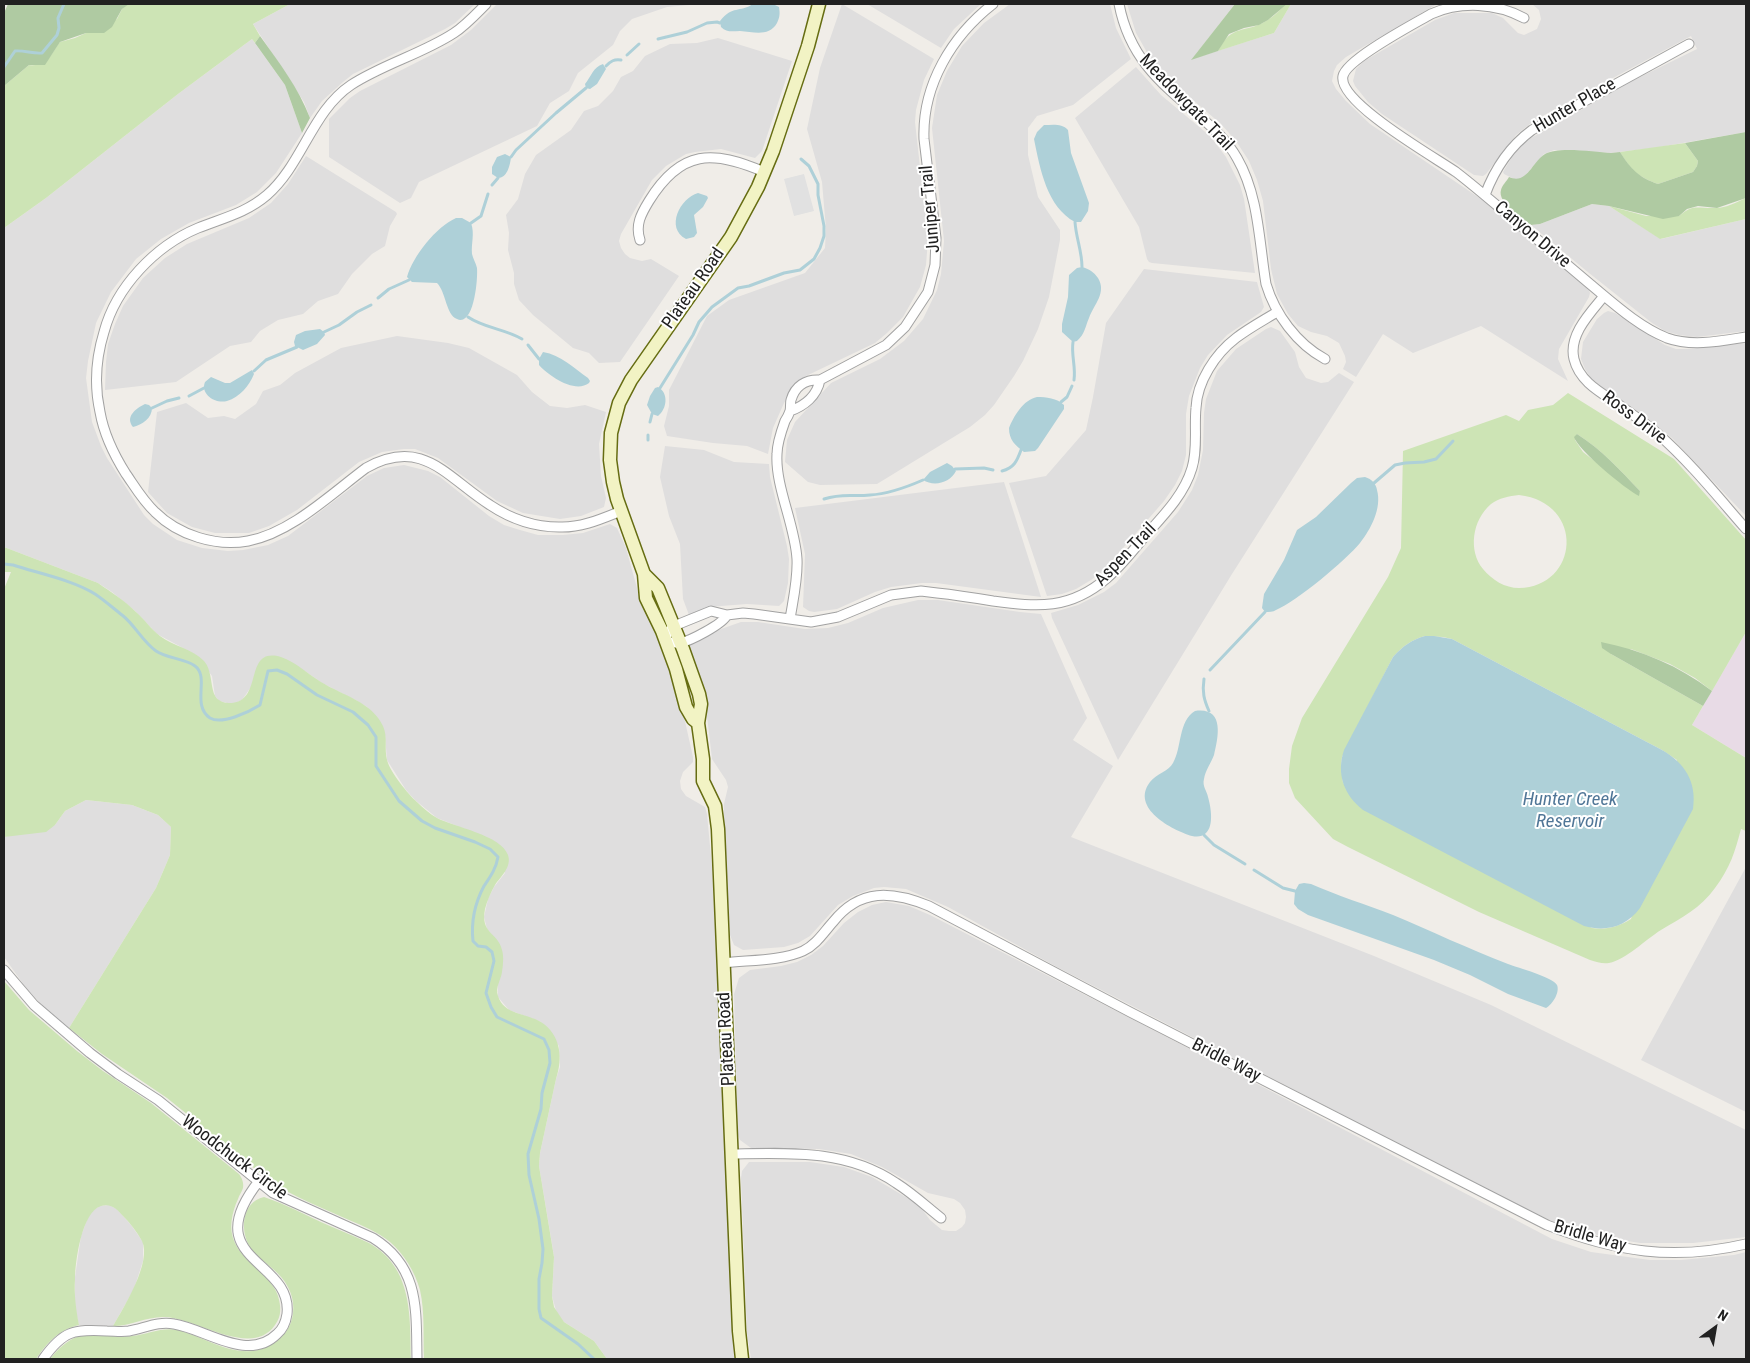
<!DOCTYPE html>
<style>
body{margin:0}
#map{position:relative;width:1750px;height:1363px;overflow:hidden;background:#f0ede8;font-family:"Roboto Condensed",sans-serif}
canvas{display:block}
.frame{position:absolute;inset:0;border:5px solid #212121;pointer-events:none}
.north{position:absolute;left:1690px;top:1303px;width:50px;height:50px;-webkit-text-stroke:4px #fff;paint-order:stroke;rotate:32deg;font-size:14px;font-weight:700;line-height:20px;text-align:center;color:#212121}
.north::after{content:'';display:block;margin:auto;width:18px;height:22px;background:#212121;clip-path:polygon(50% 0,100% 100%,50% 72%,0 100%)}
</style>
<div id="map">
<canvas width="1750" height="1363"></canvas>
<div class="frame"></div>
<div class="north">N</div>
</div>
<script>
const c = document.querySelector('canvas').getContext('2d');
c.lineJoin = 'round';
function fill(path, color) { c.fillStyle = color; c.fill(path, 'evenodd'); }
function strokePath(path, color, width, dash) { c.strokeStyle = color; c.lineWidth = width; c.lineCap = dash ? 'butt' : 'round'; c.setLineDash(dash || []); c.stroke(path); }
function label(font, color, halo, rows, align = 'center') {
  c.font = font + ' "Roboto Condensed",sans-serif'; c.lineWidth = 4; c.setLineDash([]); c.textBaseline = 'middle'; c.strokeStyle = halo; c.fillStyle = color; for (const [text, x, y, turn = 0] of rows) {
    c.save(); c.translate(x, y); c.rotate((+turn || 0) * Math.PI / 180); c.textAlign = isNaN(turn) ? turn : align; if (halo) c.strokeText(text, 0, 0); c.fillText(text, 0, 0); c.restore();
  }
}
fill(new Path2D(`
 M290 4H475L455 23 445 29 353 74 343 82 322 101 310 118 304 102 253 24Z
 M497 4H700L667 7 632 19 620 31 613 45 578 73 569 91 550 103 537 126 419 182 411 198 400 203 329 157V119L350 98 360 91 451 45 471 30Z
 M842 4 934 59 924 80 916 110 915 122 928 239 926 265 920 287 903 317 887 333 875 343 806 376 794 386 784 403 773 428 768 454 747 446 713 443 667 436 664 426 669 406V390L707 316 729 300 805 273 825 248 826 229 822 182 807 129 820 68Z
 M867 4H981L954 29 941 48Z
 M1010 4H1110L1116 28 1131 59 1073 105 1037 116 1028 128V155L1038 197 1060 230V240L1049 297 1038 329 1023 361 1014 376 994 405 985 415 970 427 877 484 820 485 808 482 785 462 787 440 795 422 831 383 880 359 904 341 923 319 937 290 941 274 944 241 932 128 937 95 947 71 962 46 984 23Z
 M1127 4H1235L1192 59 1274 33 1291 4H1437L1346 57 1337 65 1334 71 1332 81 1336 89 1346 101 1370 124 1481 199 1589 290 1590 293 1589 297 1559 349 1558 359 1568 381 1481 326 1413 353 1383 334 1356 377 1343 369 1346 362 1345 356 1339 343 1327 336 1311 332 1298 326 1288 314 1277 294 1271 269 1263 201 1257 180 1249 161 1236 141 1221 124 1167 78 1153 63 1136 33Z
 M1532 4H1746V132L1654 148 1611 153 1554 150 1544 154 1522 179 1516 180 1504 174 1503 172 1512 157 1523 144 1531 138 1632 81 1697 49 1691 36 1535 120 1516 135 1486 174 1483 176 1474 175 1382 114 1368 102 1355 86 1353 81 1356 69 1364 61 1435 20 1454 13H1492L1503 18 1518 33 1524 35 1537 29 1541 19 1539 10Z
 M718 38 792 61 762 151 755 158 721 149 695 152 686 154 666 166 652 180 621 234 619 241 621 248 625 254 630 258 642 261 651 259 679 276 620 362 599 363 589 353 573 348 533 315 519 300 514 284V273L508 250 509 233 506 215 518 199 525 174 536 155 571 130 584 111 598 106 613 91 621 77 633 71 645 56 670 44 697 43Z
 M252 39 285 85 302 133 276 173 257 192 236 205 189 223 161 239 136 259 111 292 96 323 88 361 86 378 92 422 101 446 107 458 144 515 153 524 177 540 202 548 228 551 243 550 268 545 288 536 367 476 384 468 404 465 428 471 440 477 489 516 504 525 520 530 538 535H563L583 533 610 524 617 528 626 548 640 599 675 677 693 757V762L683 772 680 781 681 789 686 796 705 807 707 814 712 867 734 1359H607L594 1341 564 1322 557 1314 552 1296 554 1257 552 1244 539 1166 540 1153 556 1079 560 1067 559 1046 541 1022 509 1010 498 997 497 941 487 929 484 917 488 899 494 887 505 873 485 837 437 818 415 800 406 790 387 760 385 735 367 707 357 701 322 683 305 671 254 679 251 687 242 700 236 703H227L219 701 215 696 212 676 196 655 157 634 135 611 112 592 98 583 4 547V228L46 198 178 94Z
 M1136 67 1161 95 1210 136 1226 157 1240 185 1244 199 1255 273 1152 263 1149 262 1147 259 1139 227 1075 118Z
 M306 156 396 212 397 214 390 226 385 246 372 254 352 274 338 294 318 301 303 314 278 320 260 331 251 342 230 346 176 382 105 390 106 362 108 344 115 324 123 306 143 278 165 258 187 244 249 218 271 203 288 184Z
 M1592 204 1609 206 1661 239 1746 219V331L1697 337 1679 335 1665 331 1652 323 1589 273 1531 225 1540 224Z
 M1144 269 1257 282 1264 307 1261 312 1227 335 1208 355 1200 368 1189 396 1186 414V455L1182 471 1175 485 1164 501 1103 571 1091 580 1076 589 1062 594 1047 596 1009 483 1046 476 1086 430 1093 397 1106 323Z
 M1608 311 1615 313 1665 345 1676 349H1687L1746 343V516L1672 438 1642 414 1602 387 1591 378 1585 369 1581 359 1583 342 1597 319 1604 313Z
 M1271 327 1280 331 1295 352 1299 367 1306 378 1321 383 1328 382 1339 373 1354 382 1232 574 1118 760 1052 618 1051 613 1078 605 1104 592 1116 583 1178 512 1192 490 1198 475 1203 450 1204 413 1206 399 1217 371 1236 349 1266 329Z
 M397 336 448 343 469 348 517 375 532 392 550 406 567 408 585 405 606 412 599 444 601 476 606 498 604 507 581 516 560 519 523 513 497 501 438 458 415 449H404L382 452 359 462 297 510 269 526 249 533H215L192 527 167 513 148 492 157 412 186 403 208 418 224 416 235 419 256 404 263 391 280 385 295 373 341 348Z
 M665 446 704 450 734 462 769 464 770 477 787 546 789 559 788 583 784 601 779 606 747 604 721 606 709 607 689 615 683 599 680 544 669 516 660 477Z
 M1004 482 1041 597 936 583H922L891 587 875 592 837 609 814 612 809 611 803 607 805 554 795 508Z
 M918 600H938L1020 612 1041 614 1087 718 1073 740 1113 766 1071 837 1374 956 1491 1005 1746 1130V1237L1693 1243H1640L1603 1237 1554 1222 1509 1201 1055 966 948 907 906 889 884 887 874 888 853 896 838 905 810 936 798 943 784 947 743 950 734 945 730 935 724 817V804L728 787 726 780 712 759 705 699 689 651 690 643 707 634 741 622H758L805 629 828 628 848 623 883 608Z
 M86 800 132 805 158 815 171 827 170 855 156 888 69 1028 45 1008 26 988 4 957V837L55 825 65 811Z
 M1746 867V1112L1641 1060Z
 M886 902 909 906 930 915 1223 1066 1552 1239 1591 1252 1650 1260H1681L1734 1255 1746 1252V1359H751L747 1333 741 1178 742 1171 749 1162H810L844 1167 872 1177 919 1205 930 1220 942 1230 949 1231H956L962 1227 965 1223 966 1217 965 1210 960 1203 954 1199 928 1193 882 1167 851 1154 819 1149 751 1148 740 1140 738 1135 734 994 739 978 750 970 781 966 797 962 811 955 823 946 844 923 858 912 872 905Z
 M109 1205 117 1209 131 1225 143 1242V1261L134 1289 113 1326 79 1325 75 1309V1277L81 1236 89 1214 99 1206Z`), '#dfdede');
fill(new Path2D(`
 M1746 632V758L1692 725Z`), '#e8dbe6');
fill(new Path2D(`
 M127 4H290L253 24 260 36 255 43 252 39 178 94 46 198 4 228V86L29 65C48 67 51 54 60 42L75 38 117 19 122 9Z
 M1287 4H1291L1274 33 1218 51C1232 23 1245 34 1266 21 1274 17 1280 9 1287 4Z
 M1685 143 1698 161 1697 166 1693 172 1658 184C1638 177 1631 170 1620 152Z
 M1746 198V219L1660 239 1609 206 1646 216H1679C1694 203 1698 209 1716 208 1726 208 1737 202 1746 198Z
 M1568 393 1674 459 1746 540V632L1712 691 1695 678 1670 664 1631 649 1611 654 1703 706 1692 725 1746 758V831L1741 829C1735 852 1730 868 1715 888 1701 908 1681 918 1661 930 1646 939 1626 960 1609 963 1602 964 1597 962 1590 960L1479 912 1348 847 1333 839 1295 798 1289 783V769L1292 746 1302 718 1388 577 1401 548 1403 451 1506 415 1519 421 1528 410 1553 405ZM1577 434C1601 449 1620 470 1640 491L1638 495 1583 452 1575 440ZM1519 495C1586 503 1579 587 1519 588 1505 588 1492 580 1483 569 1468 551 1472 520 1491 504 1499 498 1509 496 1519 495ZM1425 636 1443 637 1452 639 1662 750 1677 760 1631 919C1618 927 1606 930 1592 928L1343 783 1341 765 1342 757 1393 657C1403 646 1411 640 1425 636Z
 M4 547 98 583C111 592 125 601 136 612 144 619 151 629 160 636 173 646 193 649 204 661 214 672 209 694 219 700 223 703 228 703 232 703 264 700 243 646 281 657 296 662 308 674 321 682 342 695 372 702 383 726 388 737 384 749 387 760 390 772 408 794 417 802 423 808 430 814 437 818 454 827 501 835 508 855 512 867 501 876 495 885 491 892 487 901 485 909 480 934 498 932 502 950 504 956 503 966 502 972 501 980 495 987 498 996 504 1015 526 1013 541 1022 561 1035 563 1058 556 1079L540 1153 539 1166 554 1257 552 1296 554 1307 564 1322 594 1341 607 1359H424C423 1337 425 1312 420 1290 415 1272 404 1254 390 1242 378 1232 363 1226 349 1220 322 1208 294 1197 270 1181L167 1098 102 1054 69 1028 156 888 170 855 171 827 158 815 132 805 86 800 65 811 55 825 46 832 4 837V589L11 572H4Z
 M4 981 29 1010 77 1051 103 1071 151 1103 239 1174C242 1178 244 1183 243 1188 242 1192 239 1195 238 1199 232 1212 228 1229 235 1243 244 1263 272 1276 278 1296 281 1306 282 1316 275 1325 252 1359 196 1318 165 1317 148 1316 131 1326 113 1326 124 1307 152 1262 142 1241 137 1232 130 1223 123 1216 117 1209 111 1203 101 1206 82 1211 75 1262 75 1279 74 1294 76 1310 79 1325 58 1330 47 1343 36 1359H4Z
 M264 1197C286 1204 309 1217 330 1226 343 1232 357 1237 369 1243 413 1268 410 1316 411 1359H50C57 1350 68 1339 80 1336 97 1333 116 1338 133 1336 148 1334 162 1327 178 1330 204 1337 230 1356 258 1350 291 1342 303 1309 285 1282 276 1269 261 1261 252 1250 239 1233 241 1202 264 1197Z`), '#cde4b5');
fill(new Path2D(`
 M8 4H129L122 9 112 27 104 33H86L60 42 45 65H29L4 86V13Z
 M1235 4H1287L1268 20 1259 25 1244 28 1229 34 1218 51 1191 60Z
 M260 36C280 64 298 87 310 118L302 133 285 85 255 43Z
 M1746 132V198L1717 208 1698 206 1687 209 1679 216 1663 219 1609 206 1592 204 1540 224 1531 225C1522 219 1497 202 1501 190 1502 185 1507 181 1509 177 1527 185 1532 162 1545 154 1558 146 1595 152 1611 153L1620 152C1631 169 1638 177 1658 184L1693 172 1697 166 1698 161 1685 143Z
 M1577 434C1601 449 1620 470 1640 491L1639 496C1624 488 1579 451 1574 437Z
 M1601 642C1642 650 1679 666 1712 691L1703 706 1611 654 1602 648Z`), '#afcaa2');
fill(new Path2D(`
 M804 174 814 211 794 216 784 179Z`), '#e1e1e1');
fill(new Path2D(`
 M753 4H773L779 7C780 13 780 17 777 23 769 37 754 32 740 31 733 31 727 33 721 27L720 21C733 5 739 13 753 4Z
 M603 64 606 69 597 84 590 89 586 88 585 84C591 77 593 67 603 64Z
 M1044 125C1052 125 1062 123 1068 130L1071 153 1089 203 1088 211 1081 222H1075C1047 207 1040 169 1034 139L1037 132Z
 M505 154 511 157C510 166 507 178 498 178L492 174V167L497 157Z
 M698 193 707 196 708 198 703 207 694 215 697 233 694 237 686 239C665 228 680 198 698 193Z
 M456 218H462L471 223C475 234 471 243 472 254 473 259 476 263 477 268 478 279 474 327 457 319 446 315 446 292 437 283L412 282 407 277C413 256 436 227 456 218Z
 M1082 267C1089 269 1094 272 1098 278 1107 293 1094 304 1089 318 1085 327 1085 334 1077 341L1073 342 1062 332V324L1068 297 1069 275 1077 268Z
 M320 329 324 332 325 335 317 344 303 350 295 346 294 342 296 335 305 331Z
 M543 352C561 355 574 368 588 378L590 381 589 383C575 394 549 376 539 365V359Z
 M252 370 254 374C249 386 240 397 227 401 215 404 200 394 205 382L211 377 225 383H230Z
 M658 387C669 393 667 409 658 416L652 414 647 405 650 396 655 388Z
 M1037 397C1046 397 1057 398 1064 405V409L1038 448 1035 451 1024 452C1015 445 1009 440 1009 428 1014 416 1023 400 1037 397Z
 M145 404 149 405 152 408C152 418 142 425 133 427 125 417 135 409 145 404Z
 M947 463 952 466 956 471C950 483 934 487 923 480L930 472Z
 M1365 477C1372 479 1376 484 1377 490 1382 508 1371 529 1360 543 1346 560 1296 602 1276 610 1273 612 1269 612 1265 612L1262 608 1264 594 1284 560 1297 530 1316 517 1351 483 1357 478Z
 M1425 636H1434L1452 639 1662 750C1685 763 1697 782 1693 809L1640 908C1626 927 1606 932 1584 926L1363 810C1344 795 1336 774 1344 750L1393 657C1403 646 1411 640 1425 636Z
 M1195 711C1224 707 1219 735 1214 755 1211 763 1205 771 1204 779 1202 786 1207 791 1208 797 1211 807 1214 826 1206 833 1202 837 1197 837 1192 836 1172 830 1130 808 1150 782 1156 774 1169 771 1173 763 1182 748 1178 721 1195 711Z
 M1304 883 1311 884C1338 896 1365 904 1393 915 1431 931 1469 949 1508 964 1518 968 1553 977 1557 985 1560 992 1553 1004 1546 1008L1508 994 1470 975 1434 960 1308 915 1298 909 1294 904 1295 891 1299 884Z`), '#aed0d8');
strokePath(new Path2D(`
 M658 39 687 32 707 23 717 22 720 23
 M627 55 639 44
 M606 66C611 61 614 59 621 60
 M4 67 15 51C24 50 33 54 42 53L57 35 59 28 58 18 64 4
 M511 157 516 150 556 113 586 88
 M492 185 498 178
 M1075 222C1076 238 1082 251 1082 267
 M471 223 481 216 488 194
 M378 298 389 289 409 280
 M468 317C484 328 505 329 522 339
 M324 332 339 325 357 312 371 305
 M1073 342C1071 355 1076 367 1074 380
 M528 345 539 359
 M254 371 266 360 297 347
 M660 388 693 335 699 322 712 307 738 288 749 286 784 273 800 270 814 259 820 248 824 236V226L818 195V184L809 166 801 159
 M189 396 204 388
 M1061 402 1067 397 1072 386
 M152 408 167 401 179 398
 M650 422 652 414
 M648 440V435
 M955 469 984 468 993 470
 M1002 471C1014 468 1017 461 1021 450
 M1374 483 1395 465 1405 463 1424 462 1436 459 1453 441
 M824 499C843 493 852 497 870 495 888 494 907 487 923 480
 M4 564 13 565C37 573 73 580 95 594 104 600 113 608 122 615 135 625 142 641 156 651 166 658 186 659 195 666 210 677 191 705 210 718 222 725 249 712 260 705L268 671 277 670 287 674 317 695 353 712 368 725 376 737V766L399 801 422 821 435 828 475 842 490 849 498 857C496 869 490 877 484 886 475 903 471 923 473 941L478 946 486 947 492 952 494 961 486 993 491 1007 497 1017 544 1039 549 1050 550 1063 542 1093 541 1109 528 1154 529 1175 539 1219 543 1249 542 1263 539 1279V1309L541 1318 578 1344 594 1359
 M1210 670 1265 612
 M1204 679C1202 692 1204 700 1209 711
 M1204 835 1214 845 1245 864
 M1254 870 1283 888 1295 891`), '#aed0d8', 3);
const street = new Path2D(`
 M486 4C476 14 466 25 454 33 422 54 383 64 351 85 312 111 302 165 267 195 246 213 223 218 198 228 155 246 116 287 104 332 96 358 94 385 100 412 104 435 114 455 126 474 135 487 143 501 155 512 178 535 216 547 248 541 291 533 331 494 366 468 423 436 447 478 490 505 511 519 535 527 559 527 581 528 601 519 621 511
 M1119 4C1129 56 1158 81 1196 113 1212 127 1227 140 1237 158 1259 196 1259 242 1266 284 1275 314 1297 344 1325 359
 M1524 18C1496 3 1461 1 1431 14 1414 24 1347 59 1343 76 1337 102 1436 158 1456 172 1473 185 1489 199 1506 213 1534 237 1562 260 1590 284 1613 303 1639 327 1667 338 1692 347 1721 341 1746 337
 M1485 195C1495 168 1509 147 1532 130L1689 44
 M640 240C635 225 641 214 649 201 681 149 713 150 764 172
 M1604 296C1591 312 1568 335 1574 359 1579 380 1598 391 1615 402 1629 412 1644 422 1658 434 1690 462 1718 497 1746 529
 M790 411C804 406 817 396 820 380
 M727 615C723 624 690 641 680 643 674 644 670 642 665 640L669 631 674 626 711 611 727 615 743 613 754 614 811 622 838 617 891 595 921 591 937 593C956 595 975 598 993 601 1038 607 1070 610 1107 578 1121 566 1133 551 1145 536 1163 516 1184 495 1192 468 1198 449 1194 428 1196 408 1197 382 1215 354 1236 338 1249 328 1264 320 1277 312
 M790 619C793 600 798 579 797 559 795 525 775 486 777 454 777 443 781 432 785 421 787 418 789 414 790 411 791 407 790 403 791 400 795 386 806 379 820 380L886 345 905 327 928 292 935 265 936 238 924 139C922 85 952 36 993 4
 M724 963C748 960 781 961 803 951 816 945 824 932 833 922 860 888 892 891 929 906L1130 1012 1547 1225C1616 1252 1673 1261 1746 1244
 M4 970 34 1005 90 1053 118 1074 158 1100 273 1193 373 1238C420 1267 416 1310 417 1359
 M732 1154C789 1153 846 1149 896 1183 912 1193 926 1206 941 1218
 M43 1359C63 1331 73 1329 107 1331 114 1331 122 1332 129 1331 145 1328 158 1321 174 1324 206 1329 248 1363 277 1334 283 1329 286 1321 287 1314 293 1259 196 1261 259 1181`);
const secondary = new Path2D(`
 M644 574 658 588 683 649 699 694 701 704 698 723 703 759V781L715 806 718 829 739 1331 742 1359
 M698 723 693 719 686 707 676 669 662 631 646 598 644 574 617 499 613 482 610 460 611 433 619 403 631 380 731 237 758 187 773 151 808 46 819 4`);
strokePath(street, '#a2a2a2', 11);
strokePath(secondary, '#666d12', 15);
strokePath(street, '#fff', 9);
strokePath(secondary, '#f2f3c4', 12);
label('18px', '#212121', '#fff', [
 ["Meadowgate Trail",1186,103,46],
 ["Hunter Place",1575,106,-30],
 ["Juniper Trail",931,209,-95],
 ["Canyon Drive",1532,235,40],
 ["Plateau Road",694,289,-55],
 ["Ross Drive",1634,418,37],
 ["Aspen Trail",1126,555,-46],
 ["Plateau Road",727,1039,-93],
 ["Bridle Way",1226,1061,27],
 ["Woodchuck Circle",234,1158,37],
 ["Bridle Way",1590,1237,16]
]);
label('italic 19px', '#507697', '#fff', [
 ["Hunter Creek",1570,800],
 ["Reservoir",1570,822]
]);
</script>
